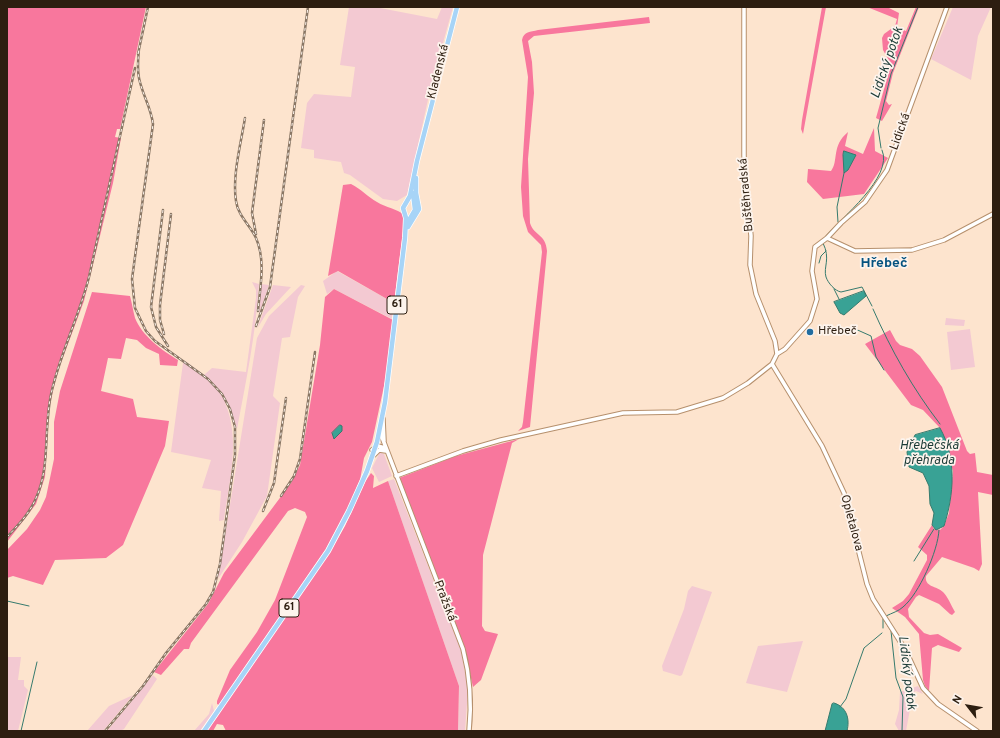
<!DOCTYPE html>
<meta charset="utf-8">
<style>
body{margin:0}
#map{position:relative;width:1000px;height:738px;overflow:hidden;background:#fde4ce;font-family:Overpass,sans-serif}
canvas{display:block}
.frame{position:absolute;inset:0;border:8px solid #2d1e10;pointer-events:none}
.north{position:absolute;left:948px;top:686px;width:40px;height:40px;-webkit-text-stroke:3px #fdf4ed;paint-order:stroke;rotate:301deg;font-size:11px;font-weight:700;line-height:16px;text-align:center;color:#2d1e10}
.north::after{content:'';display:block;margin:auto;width:14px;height:18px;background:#2d1e10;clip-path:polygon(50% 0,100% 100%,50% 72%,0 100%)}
</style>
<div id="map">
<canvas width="1000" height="738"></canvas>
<div class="frame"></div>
<div class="north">N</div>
</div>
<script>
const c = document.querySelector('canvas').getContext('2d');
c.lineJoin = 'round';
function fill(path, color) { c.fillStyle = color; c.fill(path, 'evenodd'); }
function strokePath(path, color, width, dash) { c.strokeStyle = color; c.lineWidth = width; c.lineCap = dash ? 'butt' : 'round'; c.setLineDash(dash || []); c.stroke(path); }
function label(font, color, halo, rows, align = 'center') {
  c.font = font + ' Overpass,sans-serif'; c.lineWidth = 3.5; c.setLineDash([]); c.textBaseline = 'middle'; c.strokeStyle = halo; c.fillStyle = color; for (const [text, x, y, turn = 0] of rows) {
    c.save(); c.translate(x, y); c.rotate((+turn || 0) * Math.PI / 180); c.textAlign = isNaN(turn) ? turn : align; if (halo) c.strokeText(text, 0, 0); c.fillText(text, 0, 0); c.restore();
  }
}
fill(new Path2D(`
 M349 7H375L437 19 442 7H453L431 86 407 195 397 201 383 199 350 175 344 173 341 162 314 158V150L301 148 307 103 314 94 351 97 355 67 340 65Z
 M953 7H991L978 36 971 80 931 59Z
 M337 271 394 303 392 319 334 289 327 294 323 281Z
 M252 282 259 284C256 333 246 381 237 429L228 402 225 403C241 439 229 482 224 520L219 521 221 491 202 488 211 460 171 452 183 363 184 360 204 375 212 368 246 372 256 298V290Z
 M261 284 269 285 259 314Z
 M273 285 291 287 266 314 257 329Z
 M301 285 305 286 298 297 290 337 282 338 273 396 280 403 267 496 242 542 218 579 257 338 269 316Z
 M946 318 965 320 964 326 945 325Z
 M970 329 975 367 951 370 947 332Z
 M380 452 384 454 392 476 379 482 372 468Z
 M394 479 461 650 468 689 465 731H458L459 686 388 481Z
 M692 586 712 592 682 675 680 676 663 671 662 666 684 609 688 591Z
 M803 641 787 692 746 683 758 646Z
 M7 657H21L18 680H24V686L28 690 18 731H7Z
 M153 675 157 679 124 729 120 731H107Z
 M918 686 923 694 916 691 913 693 906 731H899L895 724 899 710 900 692Z
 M133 695 103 731H87L109 706Z
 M212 703 214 711 200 731H194L209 714Z`), '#f3c9d2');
fill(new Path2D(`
 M7 7H146L120 129H117L115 137 121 138 113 183 84 301 59 368 53 390 49 410 45 477 36 504 7 542Z
 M822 7H826L803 134 801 129 802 120Z
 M867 7H887L899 13 897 27 906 31 916 7H919L893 73 886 101 889 105 892 104 882 121 876 118 891 64 883 50 882 38 884 34 895 26 897 19Z
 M649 17 650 23 534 36 528 41 532 62 534 93 528 159 530 223C534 236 546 234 547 251L530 427 518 431 522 427 523 422 542 252 541 245 528 232 523 216 521 187 528 77 522 40C524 31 530 32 538 30Z
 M874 128 875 151 888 158 864 194 823 199 807 182 808 169 831 171C839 161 831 146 848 132L845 146 863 154Z
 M351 184C361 189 368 197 377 202 386 208 397 208 405 216L394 303 338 271 328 276 343 185Z
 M334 289 393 320 387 372 372 442 364 458 360 480 347 510 326 549 219 705 217 704V701L230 670 257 632 275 600 307 517 305 512 295 508 288 511 191 643 189 649H184L161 675 154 672 208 604 224 573 291 483 300 465 320 345 325 297Z
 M92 292 130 296C132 303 133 311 135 318 142 336 163 351 178 360L177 366 160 365 159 354 146 348 137 340 126 338 121 359 108 358 101 391 133 399 137 417 169 421 165 446 123 545 106 558 55 560 43 585 13 576 7 578V550L27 529 40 510 46 497 54 459V422L60 391Z
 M890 330 896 341 900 345 912 349 920 356 942 387 967 451 970 454 975 453 977 472 993 475V495L978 492 982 564 979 571 974 568 942 557 926 576C924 587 937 586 943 592 948 597 951 605 955 612L952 615 950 614 939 604 919 595 916 597 908 609 909 617 924 633 930 635 938 634 962 648 959 652 938 645 932 648 929 691 925 686 923 680 919 634 905 617 892 608 903 601 909 594 927 560V555L918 547 932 525 934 529 940 530 944 526 949 513 953 471 940 428 923 410 911 405 865 344Z
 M519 439 512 443 483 555 482 626 485 631 498 634 481 680 473 687 464 647 399 478 456 456Z
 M371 473 374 476 373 488 388 481 459 686 458 731H226L223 725 217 724 213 731H207L330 552 345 526 365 482Z`), '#f8779d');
const water = new Path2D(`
 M844 151 856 155 848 170 844 173 843 155Z
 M864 291 866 296 844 315 840 313 834 302Z
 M340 425 342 426V431L334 439 332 433Z
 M940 428C957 458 954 495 944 526L936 530 932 525 934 513 930 504 929 486 923 473 909 467 907 452 915 435Z
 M834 703C847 707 850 719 847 731H825L832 704Z`);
fill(water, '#39a295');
strokePath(water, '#357a6d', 1);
strokePath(new Path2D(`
 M881 148 878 128 891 74 918 7
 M838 222 837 207 844 173
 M825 237C841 218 894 177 882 150
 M823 243C831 259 823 267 826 277 828 283 835 291 841 292L862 287 872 306
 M819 263 821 256 826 251
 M834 289 839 299
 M873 309C891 350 913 389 940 424
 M853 328 871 336 876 357 884 370
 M914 561 934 529
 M7 601 29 606
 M886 616C892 613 899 611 903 607 919 594 938 551 939 530
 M884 620 891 631 896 678 903 697 902 731
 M883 628V619
 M840 707 846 699 864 648 882 633
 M21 731 37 662`), '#357a6d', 1);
const tertiary = new Path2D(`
 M744 7V156L751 236 750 265 756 294 775 341 777 354
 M827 238 855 251 912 250 944 240 993 214
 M772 364 822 446 844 493 867 584 873 599 905 649 923 688 938 704 977 731
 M383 419 384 441
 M380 432 463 649C470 676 472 703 469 731
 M372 450 378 446 385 448
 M374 455 379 450 386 451
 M396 476 463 451 501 440 623 413 677 412 723 398 748 383 772 364 777 354 785 349 810 321 817 299 812 271 815 247 827 238 841 223 865 202 887 170 947 7`);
const primary = new Path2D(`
 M408 222 415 210 413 193
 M408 227 419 209 416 193V178
 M204 731 328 551 349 511 367 471 377 442 385 402 405 238 406 218 403 208 410 196 417 161 457 7`);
strokePath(tertiary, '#b6906d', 5.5);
strokePath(primary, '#fff', 6);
strokePath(tertiary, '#fff', 3.5);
strokePath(primary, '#a7d4f7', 4.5);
const rail = new Path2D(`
 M138 54 148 7
 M245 118C241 143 232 176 236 201 238 216 250 225 256 238 266 261 260 287 258 311
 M163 210 151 307 156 327 168 346
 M256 234 252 213 264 120
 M256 326 270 287 308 7
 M164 334 160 320V305L171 214
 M281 496 294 476 300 459 315 352
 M263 511 274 483 286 398
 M7 537C18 525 30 513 36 498 51 466 43 425 52 390 61 352 79 316 89 277L135 68
 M105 731 143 686 166 653 206 604 213 592 220 564 235 455V427L230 409 222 394 208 379 155 341 146 331 135 308 132 279 153 124C151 107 142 94 139 78 137 68 138 59 139 49`);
strokePath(rail, '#897664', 2.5);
strokePath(rail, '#fdf4ed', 1, [3]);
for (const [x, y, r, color] of [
 [810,332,4,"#216c9f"]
]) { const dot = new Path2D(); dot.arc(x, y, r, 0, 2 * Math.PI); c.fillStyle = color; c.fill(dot); strokePath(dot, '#fdf4ed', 1.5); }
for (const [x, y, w] of [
 [397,305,20],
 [289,608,20]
]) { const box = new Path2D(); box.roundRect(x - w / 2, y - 9, w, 18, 3); c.fillStyle = '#fdf4ed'; c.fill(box); strokePath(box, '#2d1e10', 1); }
label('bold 11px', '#2d1e10', null, [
 ["61",397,305],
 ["61",289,608]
]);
label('12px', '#2d1e10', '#fdf4ed', [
 ["Kladenská",439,72,-76],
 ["Lidická",901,132,-70],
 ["Buštěhradská",747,195,-95],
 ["Opletalova",851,523,75],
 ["Pražská",444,601,69]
]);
label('12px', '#2d1e10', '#fdf4ed', [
 ["Hřebeč",818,332]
], 'left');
label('italic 13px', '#1b3b36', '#fdf4ed', [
 ["Lidický potok",888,63,-71],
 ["Hřebečská",929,446],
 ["přehrada",929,461],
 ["Lidický potok",906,673,83]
]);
label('bold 14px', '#04527f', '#fdf4ed', [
 ["Hřebeč",884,264]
]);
</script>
